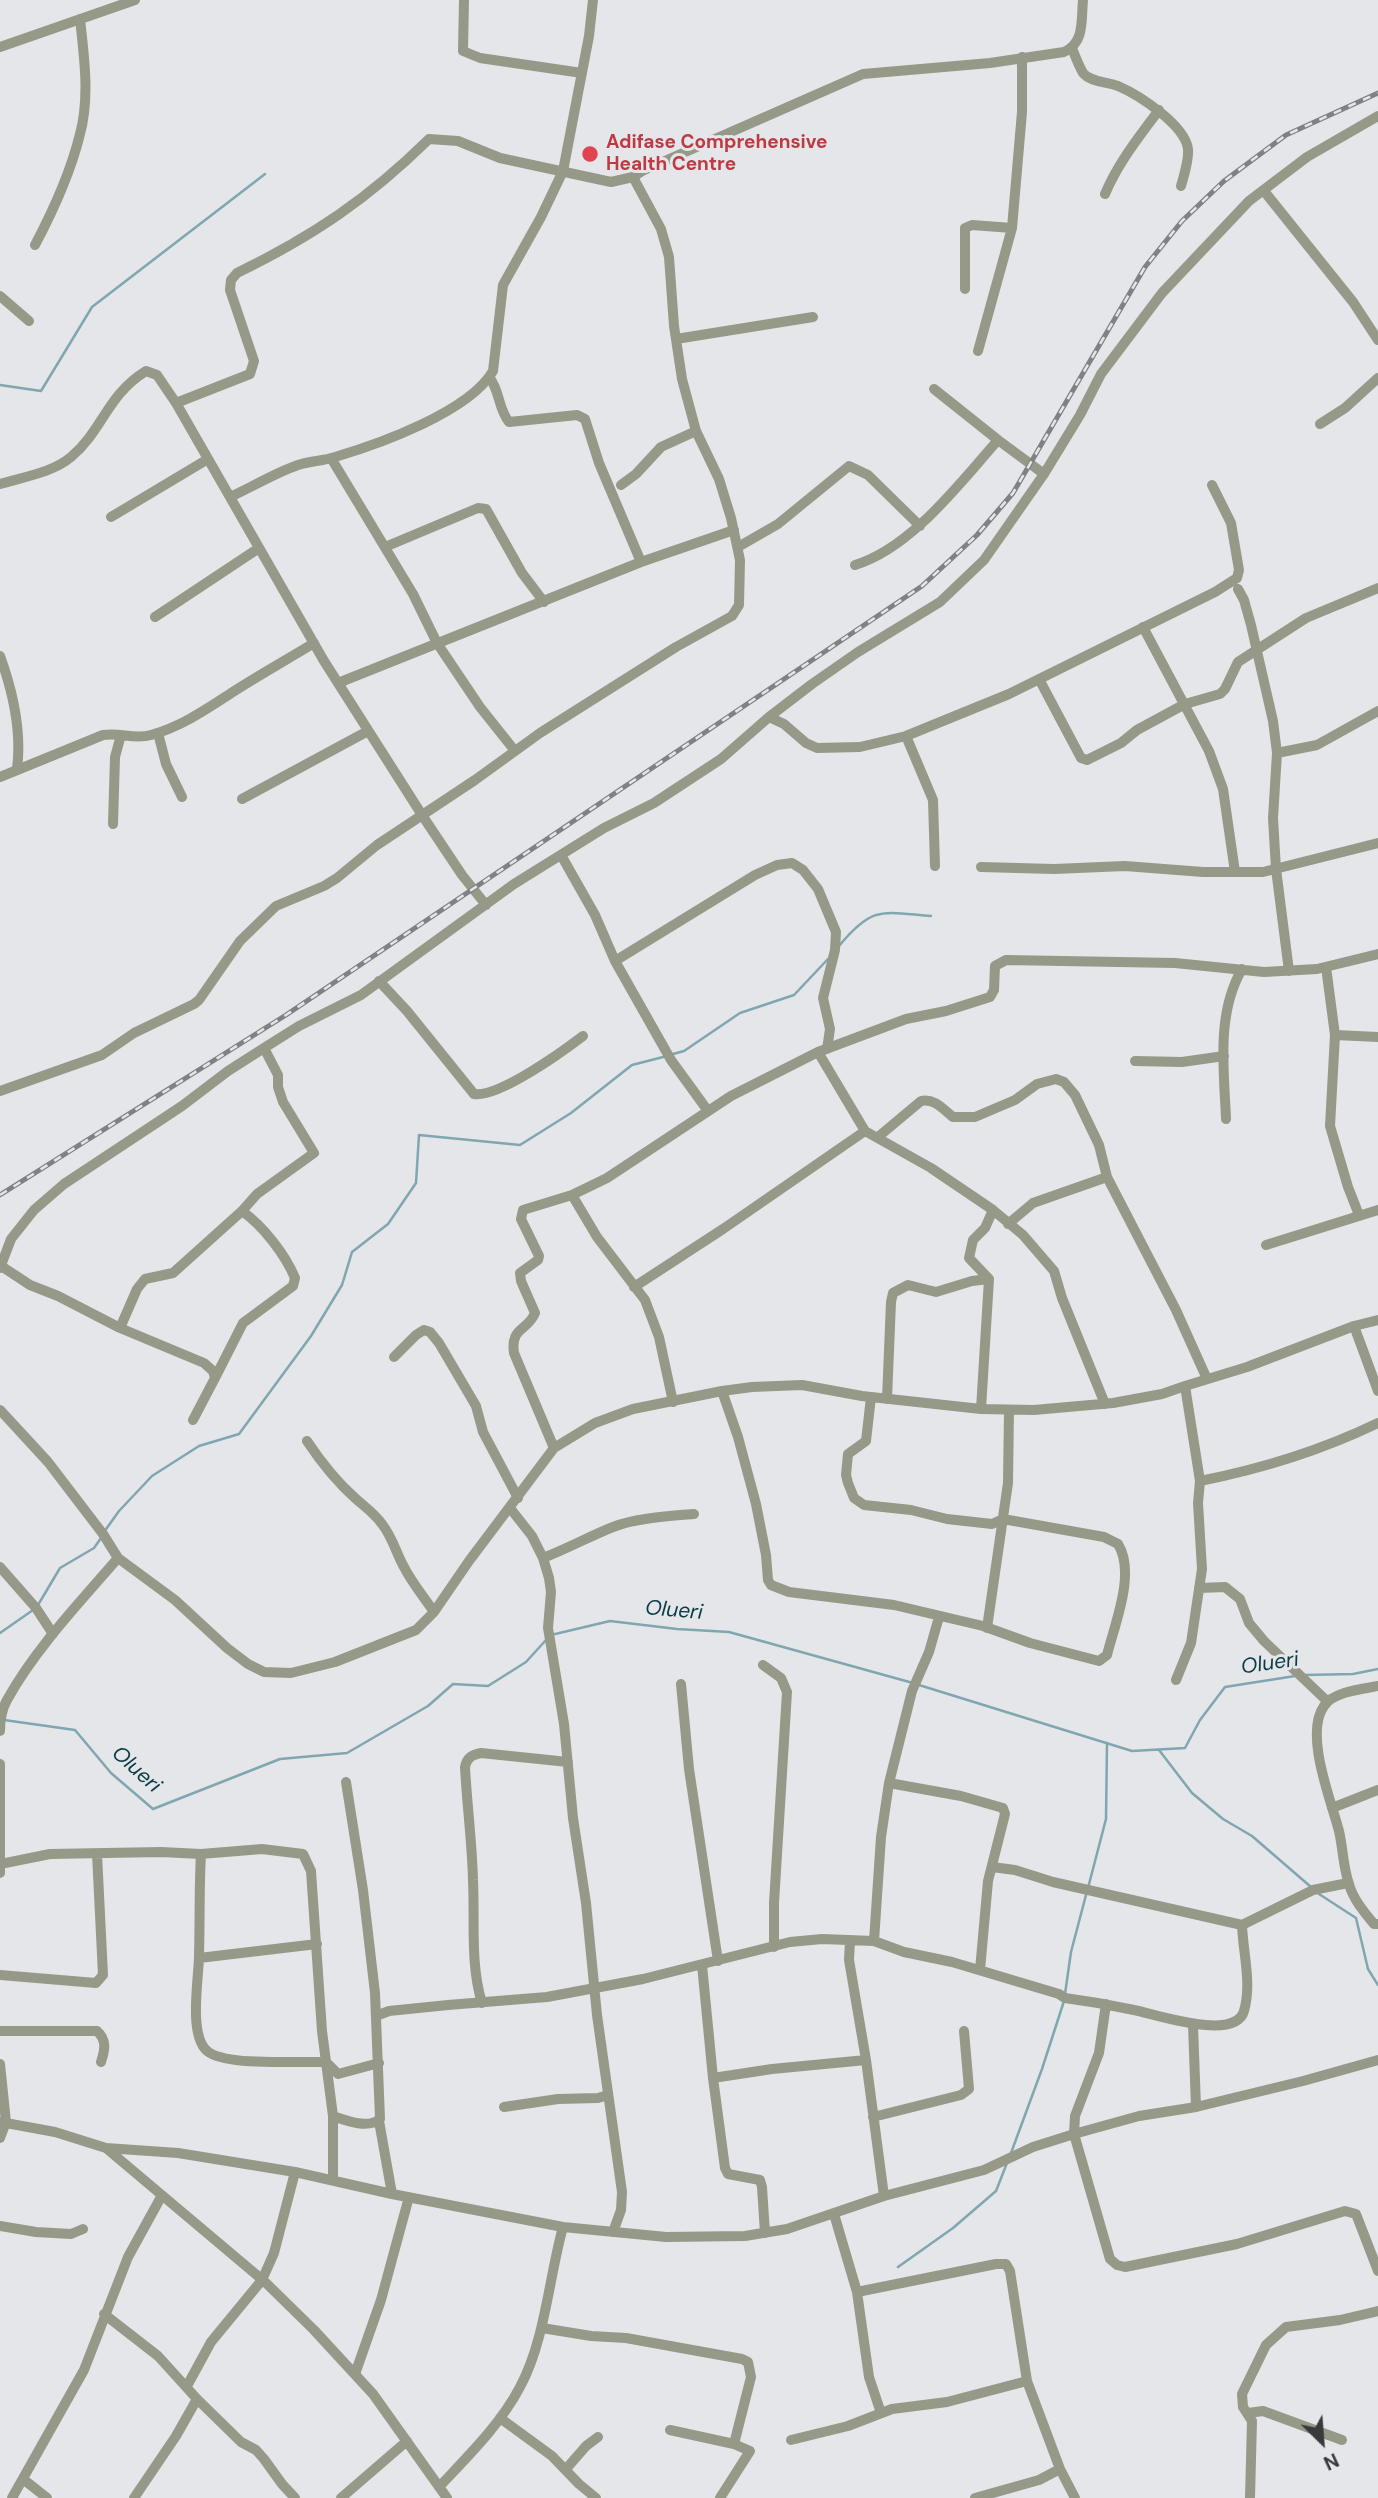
<!DOCTYPE html>
<style>
body{margin:0}
#map{position:relative;width:1378px;height:2498px;overflow:hidden;background:#e4e6e9;font-family:"DM Sans",sans-serif}
canvas{display:block}
.north{position:absolute;left:1287px;top:2407px;width:70px;height:70px;-webkit-text-stroke:5px #e4e6e9;paint-order:stroke;rotate:155deg;font-size:19px;font-weight:700;line-height:28px;text-align:center;color:#38393a}
.north::after{content:'';display:block;margin:auto;width:24px;height:32px;background:#38393a;clip-path:polygon(50% 0,100% 100%,50% 72%,0 100%)}
</style>
<div id="map">
<canvas width="1378" height="2498"></canvas>
<div class="north">N</div>
</div>
<script>
const c = document.querySelector('canvas').getContext('2d');
c.lineJoin = 'round';
function strokePath(path, color, width, dash) { c.strokeStyle = color; c.lineWidth = width; c.lineCap = dash ? 'butt' : 'round'; c.setLineDash(dash || []); c.stroke(path); }
function label(font, color, halo, rows, align = 'center') {
  c.font = font + ' "DM Sans",sans-serif'; c.lineWidth = 6; c.setLineDash([]); c.textBaseline = 'middle'; c.strokeStyle = halo; c.fillStyle = color; for (const [text, x, y, turn = 0] of rows) {
    c.save(); c.translate(x, y); c.rotate((+turn || 0) * Math.PI / 180); c.textAlign = isNaN(turn) ? turn : align; if (halo) c.strokeText(text, 0, 0); c.fillText(text, 0, 0); c.restore();
  }
}
strokePath(new Path2D(`
 M0 385 41 391 92 307 265 174
 M839 946C873 905 882 912 931 916
 M673 1054 684 1051 740 1013 794 995 828 959
 M104 1532 119 1511 152 1476 199 1446 239 1434 311 1336 342 1285 352 1252 388 1224 416 1183 419 1135 520 1145 571 1113 632 1065 667 1056
 M38 1605 60 1568 94 1548 101 1538
 M0 1633 33 1610
 M551 1635 610 1621 677 1629 729 1632 913 1683
 M1305 1675 1353 1674 1378 1669
 M919 1685 1132 1751 1185 1748 1200 1720 1225 1687 1295 1676
 M4 1720 75 1730 111 1773 153 1809 280 1759 347 1753 428 1706 453 1684 488 1686 526 1662 546 1640
 M1159 1750 1192 1793 1223 1819 1252 1836 1311 1887
 M1088 1888 1106 1819 1107 1743
 M1319 1894 1356 1918 1368 1969 1378 1985
 M1065 1994 1071 1952 1086 1895
 M1011 2153 1042 2069 1064 2001
 M898 2267 953 2228 996 2191 1007 2163`), '#80a6b0', 2.5);
strokePath(new Path2D(`
 M464 0 463 51 480 58 582 73
 M0 47 135 0
 M1072 48C1075 56 1079 66 1083 73 1090 82 1108 82 1118 86 1139 95 1185 125 1188 149 1189 161 1184 175 1181 186
 M1264 191 1353 302 1378 340
 M1105 194C1118 163 1138 138 1159 110
 M35 245C53 211 71 171 80 134 90 97 84 56 80 19
 M965 289V228L972 225 1012 228
 M0 296 29 321
 M676 339 813 317
 M978 351 1012 228 1022 112V57
 M489 377C500 390 498 409 509 422L577 415 585 419 599 463 641 562
 M176 403 250 374 254 361 230 290 231 280 237 273C313 236 368 199 429 139L458 141 500 158 611 182 633 177 642 171 863 74 990 63 1064 52C1085 43 1081 20 1083 0
 M1320 424 1345 408 1378 378
 M998 440 1044 474
 M331 458 413 594 437 643 480 707 515 751
 M0 484C23 477 52 473 71 457 103 430 107 395 146 371L157 375 176 403 324 661 422 815 462 875 486 905
 M621 485 636 474 661 447 696 431
 M230 497C252 487 275 473 298 465 310 461 323 461 335 457 379 444 469 412 493 371L503 285 541 217 563 171 589 36 593 0
 M111 517 208 459
 M385 547 478 508 486 509 522 573 544 602
 M738 547 778 524 849 466 868 475 920 526
 M855 565C911 548 959 484 998 440L934 389
 M1238 589 1244 600 1251 625 1273 721 1277 753 1273 818 1276 869 1289 971
 M155 617 259 548
 M1143 627 1209 751 1223 789 1235 872
 M0 656C13 692 22 731 17 769
 M1039 679 1081 758 1087 760 1121 743 1137 730 1185 704 1220 694 1225 689 1238 662 1306 618 1378 588
 M338 683 641 562 734 530
 M769 717 784 724 806 743 817 748 860 747 906 736 1009 694 1215 592 1237 578 1239 570 1231 523 1212 485
 M158 733 166 764 182 797
 M906 736 933 800 935 866
 M1277 753 1317 745 1378 711
 M0 777 103 735C120 732 134 740 151 735 183 726 208 708 236 690 261 674 288 659 314 643
 M242 799 368 731
 M113 824 115 757 121 735
 M561 855 595 915 615 961 755 875 777 865 792 863 803 870 818 889 836 932 835 950 823 998 830 1029 827 1049
 M981 867 1054 869 1125 866 1203 872H1263L1378 843
 M615 961 671 1060 708 1111
 M1326 967 1335 1035 1330 1126 1348 1187 1359 1215
 M379 981 407 1011 474 1094C498 1098 562 1052 583 1036
 M1335 1035 1378 1037
 M818 1052 865 1131 931 1168 993 1210 1023 1235 1054 1271 1062 1298 1105 1404
 M1135 1061 1182 1062 1224 1056
 M0 1091 102 1055 134 1033 194 1004 199 1000 240 941 276 906 324 886 337 878 377 845 475 780 540 733 676 647 732 616 739 605 740 560 731 518 719 479 696 431 682 379 674 326 669 257 661 229 633 177
 M1226 1119C1224 1069 1216 1014 1242 969
 M878 1137 921 1101C934 1098 943 1109 953 1117H975L1015 1100 1037 1084 1056 1079 1064 1082 1075 1095 1099 1145 1107 1177 1176 1310 1207 1379
 M572 1195 597 1237 645 1300 659 1337 673 1402
 M1008 1224 1033 1203 1107 1177
 M1266 1245 1378 1210
 M1 1266 30 1285 58 1296 120 1328 204 1363 213 1371 215 1378 193 1420
 M0 1268 11 1239 34 1210 64 1184 182 1106 228 1071 264 1048 299 1026 361 995 514 884 604 828 654 803 721 759 769 717 812 684 858 652 940 602 984 560 1044 474 1080 415 1101 374 1162 293 1249 201 1307 157 1378 116
 M634 1287 723 1229 865 1131
 M1354 1326 1378 1391
 M120 1328 137 1289 145 1279 173 1273 242 1211 257 1194 314 1153 283 1102 278 1087V1075L264 1048
 M394 1357 416 1335 424 1330 430 1332 439 1343 476 1406 483 1432 518 1498
 M215 1378 243 1323 293 1286 295 1278C285 1254 263 1226 242 1211
 M722 1391 738 1437 756 1504 766 1555 768 1580 771 1585 789 1592 894 1605 983 1626 1030 1643 1099 1661 1107 1655C1115 1623 1136 1573 1118 1544L1104 1537 1003 1519 992 1524 947 1519 911 1510 864 1505 854 1498 848 1483 846 1475 848 1454 866 1441 871 1397
 M887 1399 891 1302 893 1293 908 1285 936 1292 972 1281 989 1279
 M981 1409 989 1279 969 1258 973 1240 985 1228 993 1210
 M0 1410 48 1462 103 1534 118 1558 175 1600 227 1648 248 1664 264 1672 291 1673 335 1662 416 1630 434 1612 469 1561 554 1448 595 1423 633 1409 722 1391 752 1387 802 1385 862 1396 981 1409 1034 1410 1113 1403 1162 1394 1185 1386 1247 1367 1354 1326 1378 1320
 M307 1441C321 1462 337 1482 355 1498 365 1507 374 1513 382 1524 393 1538 396 1553 404 1567 412 1583 424 1597 434 1612
 M554 1448 514 1353C510 1327 528 1331 535 1313L521 1281 520 1273 538 1260 539 1256 521 1219 523 1210 572 1195 607 1178 731 1096 818 1052 906 1019 946 1011 990 997 994 990 995 966 1006 960 1175 963 1264 972 1317 969 1378 954
 M1200 1481C1261 1469 1322 1450 1378 1423
 M510 1508 532 1536 543 1558 549 1578 551 1592 548 1628 564 1724 573 1818 586 1903 597 2015 622 2192 621 2210 613 2232
 M543 1558C567 1549 590 1536 613 1527 635 1518 670 1516 694 1514
 M0 1567 36 1608 53 1634
 M1199 1588 1225 1587 1240 1599 1249 1623 1264 1641 1327 1701
 M987 1628 1008 1483 1009 1410
 M763 1665 781 1678 787 1692 774 1903V1947
 M1176 1680 1191 1643 1202 1569 1198 1503 1200 1481 1185 1386
 M681 1684 689 1769 718 1961
 M1378 1686C1362 1689 1333 1692 1324 1706 1304 1734 1331 1800 1339 1831 1343 1848 1343 1867 1349 1884 1353 1899 1364 1912 1374 1924H1378
 M0 1731C0 1720 2 1709 7 1700 35 1649 81 1601 118 1558
 M0 1764V1873
 M889 1783 961 1796 1003 1808 1005 1814 988 1881 980 1970
 M1332 1808 1378 1790
 M201 1854C199 1888 200 1922 199 1956 199 1978 187 2040 210 2053 232 2066 298 2061 326 2062L338 2074 379 2063
 M0 1864 50 1854 161 1852 201 1854 262 1849 303 1854 311 1871 322 2031 333 2116
 M992 1867 1015 1870 1053 1882 1242 1925 1313 1890 1348 1883
 M850 1941 849 1960 866 2060 884 2196
 M874 1941 881 1837 889 1783 912 1691 929 1652 939 1617
 M199 1958 317 1944
 M702 1965 713 2078 725 2168 728 2174 760 2180 762 2187 765 2233
 M0 1975 96 1983 103 1975 97 1854
 M482 2003C470 1964 475 1921 473 1880 472 1842 467 1805 465 1767 467 1758 471 1755 481 1753L568 1762
 M1106 2004 1099 2053 1075 2116 1074 2134 1110 2259 1117 2265 1125 2267 1237 2244 1345 2211 1356 2214 1378 2271
 M376 2016 389 2011 448 2005 547 1997 643 1979 790 1942 822 1939 874 1941 904 1952 952 1962 1059 1994 1065 1998C1088 2001 1111 2005 1134 2010 1155 2014 1235 2042 1244 2011 1252 1983 1243 1953 1242 1925
 M1193 2025 1196 2107
 M0 2031H97C107 2040 105 2050 101 2062
 M0 2064 6 2122 0 2138
 M713 2078 772 2069 866 2060
 M504 2107 558 2099 598 2098 608 2095
 M873 2117 961 2095 969 2089 964 2031
 M379 2121 392 2194
 M0 2122 55 2132 106 2148 178 2153 295 2172 392 2194 563 2227 666 2237 745 2236 787 2229 884 2196 984 2170 1033 2147 1074 2134 1139 2116 1196 2107 1303 2081 1378 2060
 M106 2148 265 2282 314 2330 373 2394 447 2498
 M333 2180V2116C347 2121 368 2129 380 2119L375 1993 363 1890 346 1782
 M834 2214 857 2292 869 2377 881 2413
 M0 2226 36 2232 71 2234 83 2229
 M857 2292 996 2264H1006L1010 2271 1027 2381 1060 2469 1075 2498
 M104 2314 158 2356 197 2399 241 2442 256 2450 264 2459 282 2484 295 2498
 M542 2328 591 2336 626 2338 742 2359 748 2362 751 2377 734 2444
 M355 2374 381 2300 409 2197
 M187 2386 211 2342 262 2280 274 2253 295 2172
 M1248 2413 1263 2411 1342 2440
 M500 2418 552 2456 579 2484 596 2498
 M670 2430 734 2444 750 2451 720 2498
 M791 2440 848 2426 892 2409 947 2402 1027 2381
 M566 2469 586 2446 598 2437
 M23 2479 47 2498
 M439 2487C468 2456 500 2425 520 2387 545 2341 549 2277 563 2227
 M12 2498 84 2370 128 2257 161 2197
 M134 2498 176 2436 197 2399
 M341 2498 407 2441
 M975 2498 1039 2480 1060 2469
 M1250 2498 1252 2421 1243 2407 1242 2394 1266 2345 1286 2327 1340 2320 1378 2311`), '#969987', 10);
const rail = new Path2D(`
 M0 1195 286 1015 922 586 977 535 1013 493 1145 267 1182 221 1224 181 1286 135 1378 93`);
strokePath(rail, '#7f8183', 5);
strokePath(rail, '#e4e6e9', 2.5, [8]);
for (const [x, y, r, color] of [
 [590,154,9,"#e0444e"]
]) { const dot = new Path2D(); dot.arc(x, y, r, 0, 2 * Math.PI); c.fillStyle = color; c.fill(dot); strokePath(dot, '#e4e6e9', 2.5); }
label('bold 19px', '#be3a42', '#e4e6e9', [
 ["Adifase Comprehensive",606,143],
 ["Health Centre",606,165]
], 'left');
label('italic 21px', '#083b45', '#e4e6e9', [
 ["Olueri",674,1611,5],
 ["Olueri",1270,1664,-8],
 ["Olueri",136,1770,42]
]);
</script>
